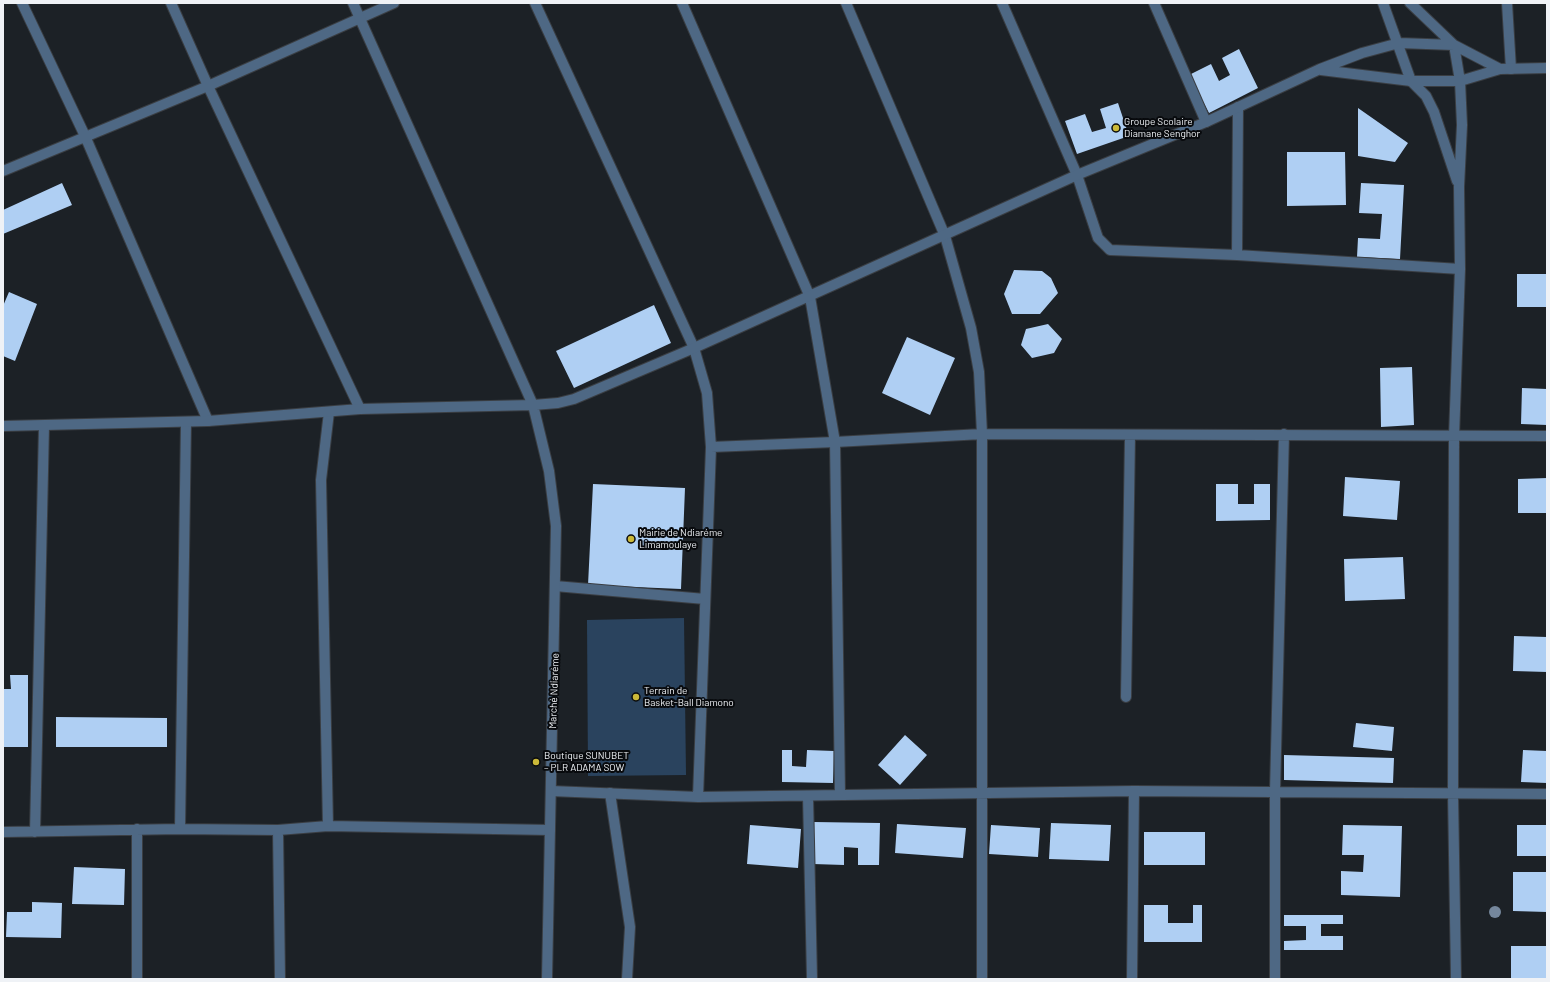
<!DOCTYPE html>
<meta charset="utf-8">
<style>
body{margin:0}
#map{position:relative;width:1550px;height:982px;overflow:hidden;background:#1c2126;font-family:Barlow,sans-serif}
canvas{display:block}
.frame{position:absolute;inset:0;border:4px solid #eff2f6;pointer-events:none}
</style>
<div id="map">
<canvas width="1550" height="982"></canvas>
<div class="frame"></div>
</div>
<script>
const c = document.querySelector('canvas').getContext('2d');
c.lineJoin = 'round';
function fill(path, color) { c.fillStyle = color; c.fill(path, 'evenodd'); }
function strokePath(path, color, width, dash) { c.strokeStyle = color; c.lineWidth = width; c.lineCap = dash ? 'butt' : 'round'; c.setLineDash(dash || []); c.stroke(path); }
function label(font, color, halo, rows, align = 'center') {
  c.font = font + ' Barlow,sans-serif'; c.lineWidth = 4; c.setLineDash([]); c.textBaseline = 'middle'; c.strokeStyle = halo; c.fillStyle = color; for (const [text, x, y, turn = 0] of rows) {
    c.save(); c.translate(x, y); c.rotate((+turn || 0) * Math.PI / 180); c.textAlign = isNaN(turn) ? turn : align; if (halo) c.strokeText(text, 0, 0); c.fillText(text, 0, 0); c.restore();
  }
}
fill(new Path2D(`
 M684 618 686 775 588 776 587 620Z`), '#2a435e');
fill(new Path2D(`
 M1239 49 1258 88 1209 113 1189 75 1211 64 1219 81 1230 75 1222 58Z
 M1118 103 1129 136 1077 154 1065 121 1085 114 1092 132 1106 128 1100 109Z
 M1358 108 1408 143 1395 162 1358 156Z
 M1287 152H1345L1346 205 1287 206Z
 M62 183 72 205 3 234V210Z
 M1361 183 1404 185 1400 259 1357 257 1358 238 1380 239 1382 214 1359 213Z
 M1014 270 1042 271 1051 278 1058 293 1040 314H1012L1004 294Z
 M1517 274H1547V307H1517Z
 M9 292 37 304 15 361 3 356V306Z
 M654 305 671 343 574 388 556 351Z
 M1048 324 1062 339 1054 353 1032 358 1021 345 1026 329Z
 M907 337 955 358 930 415 882 393Z
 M1412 367 1414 425 1381 427 1380 368Z
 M1522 388 1547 389V425L1521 424Z
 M1345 477 1400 481 1397 520 1343 516Z
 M1547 478V513H1518V479Z
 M593 484 685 488 681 589 588 585Z
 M1216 484H1238V504H1254V484H1270V520L1216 521Z
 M1403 557 1405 599 1345 601 1344 559Z
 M1514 636 1547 637V672L1513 671Z
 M10 675H28V747H3V689H11Z
 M56 717 167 718V747H56Z
 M1356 723 1394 727 1392 751 1353 747Z
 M905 735 927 755 900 785 878 765Z
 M782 750H792V766L806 767 807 750 834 751 833 783 782 782Z
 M1523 750 1547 751V783L1521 782Z
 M1284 755 1394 758 1393 783 1284 780Z
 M814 822 880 823 879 865H858V848L844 847V865L813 864Z
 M1051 823 1111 825 1109 861 1049 859Z
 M897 824 966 828 963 858 895 853Z
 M750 825 801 829 798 868 747 864Z
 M991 825 1040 828 1038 857 989 854Z
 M1343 825 1402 826 1400 897 1341 895V871L1363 872 1364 855H1342Z
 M1517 825H1547V856H1517Z
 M1144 832H1205V865H1144Z
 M74 867 125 869 124 905 72 904Z
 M1513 872H1547V912L1513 911Z
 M32 902 62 903 61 938 6 937 7 912H32Z
 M1144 905H1168V923H1193V905H1202V942H1144Z
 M1284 915H1343V924H1321V936H1343V950H1284V941L1306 940V926H1284Z
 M1511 946H1547V979H1511Z`), '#afcff3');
const service = new Path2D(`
 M610 793 630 927 627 979`);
const minor = new Path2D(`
 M22 3 85 136 208 421
 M171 3 208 86 360 409
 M535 3 694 348 707 393 711 447 698 797
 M682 3 810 297 835 442 840 795
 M846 3 945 236 971 328 979 372 982 434V979
 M1002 3 1077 175 1098 238 1110 250 1237 255 1460 269
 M1154 3 1206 122
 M1507 3 1511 69
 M1411 81 1426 96 1434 112 1457 181
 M3 171 208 86 394 3
 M1237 255 1238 107
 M711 447 835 442 982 434 1547 436
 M555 586 705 599
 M1126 697 1130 435
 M551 791 698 797 1134 791 1547 794
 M808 796 812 979
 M328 826 321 480 329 412
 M180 829 186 422
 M278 830 280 979
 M3 832 180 829 278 830 328 826 550 830
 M35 832 44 426
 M137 979V829
 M1132 979 1134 791
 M1275 979V791L1284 434
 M1456 979 1453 793 1454 437 1460 269 1459 187 1462 125 1460 81`);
const tertiary = new Path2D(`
 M353 3 533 405 549 471 556 526 547 979
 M1383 3 1411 81
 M1410 3 1454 45 1500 69
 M1454 45 1460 81
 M1321 70 1411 81H1460L1500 69 1547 68
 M3 426 208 421 360 409 533 405 558 403 574 399 694 348 1077 175 1206 122 1320 69 1362 53 1399 43 1454 45`);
strokePath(service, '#3a3e43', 12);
strokePath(minor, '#3a3e43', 12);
strokePath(tertiary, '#3a3e43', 12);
strokePath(service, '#4e6884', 10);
strokePath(minor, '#4e6884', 10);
strokePath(tertiary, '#4e6884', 10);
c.fillStyle = '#75879c';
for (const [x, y] of [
 [1495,912]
]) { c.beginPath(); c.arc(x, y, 6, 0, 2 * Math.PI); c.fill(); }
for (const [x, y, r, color] of [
 [1116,128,4,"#cbb939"],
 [631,539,4,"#cbb939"],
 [636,697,4,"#cbb939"],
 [536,762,4,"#cbb939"]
]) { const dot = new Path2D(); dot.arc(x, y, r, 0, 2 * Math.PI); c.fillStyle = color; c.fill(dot); strokePath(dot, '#080a0d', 1.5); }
label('10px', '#eff2f6', '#080a0d', [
 ["Groupe Scolaire",1124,122],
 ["Diamane Senghor",1124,134],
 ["Mairie de Ndiaréme",639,533],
 ["Limamoulaye",639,545],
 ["Terrain de",644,691],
 ["Basket-Ball Diamono",644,703],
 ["Boutique SUNUBET",544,756],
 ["– PLR ADAMA SOW",544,768]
], 'left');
label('10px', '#eff2f6', '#080a0d', [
 ["Marché Ndiaréme",554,691,-88]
]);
</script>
